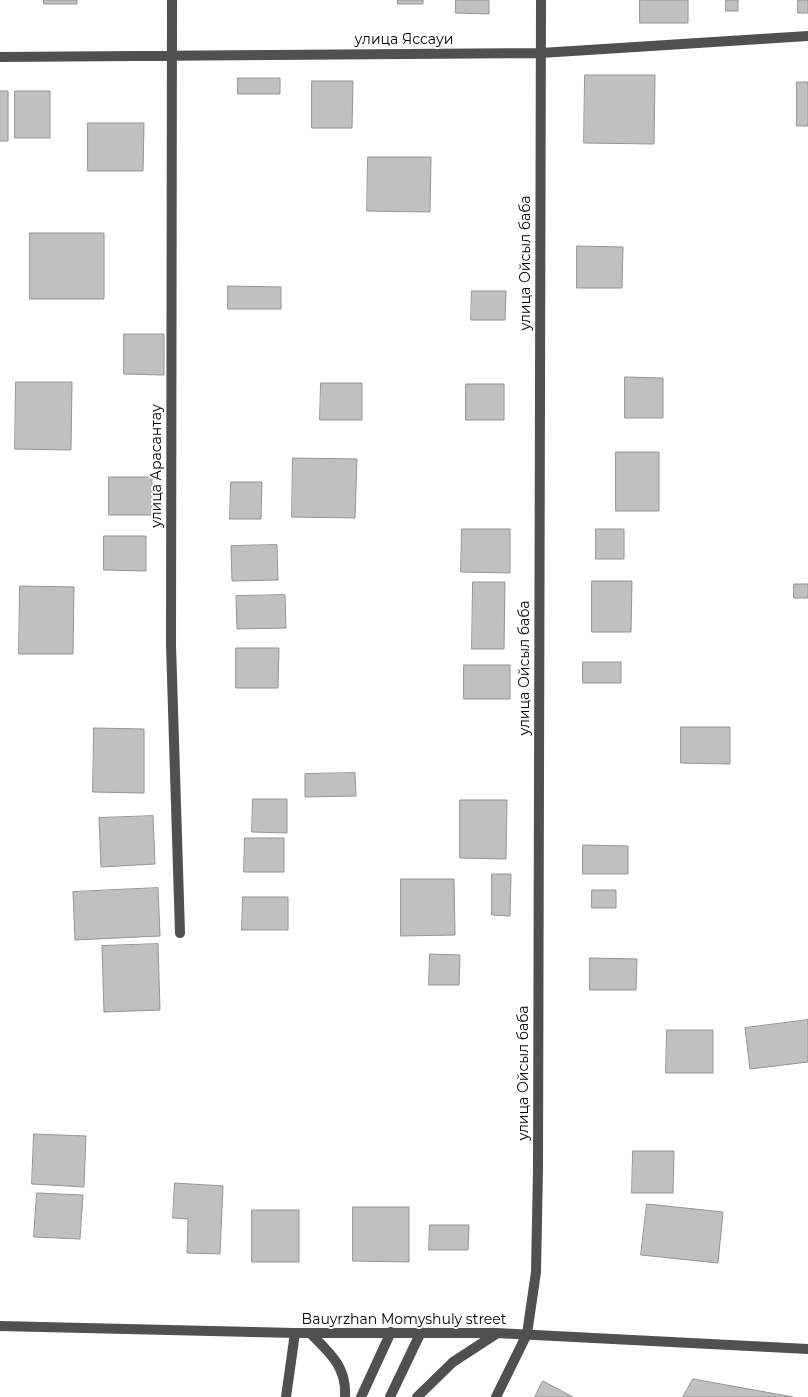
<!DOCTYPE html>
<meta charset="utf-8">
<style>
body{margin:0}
canvas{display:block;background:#fff}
</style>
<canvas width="808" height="1397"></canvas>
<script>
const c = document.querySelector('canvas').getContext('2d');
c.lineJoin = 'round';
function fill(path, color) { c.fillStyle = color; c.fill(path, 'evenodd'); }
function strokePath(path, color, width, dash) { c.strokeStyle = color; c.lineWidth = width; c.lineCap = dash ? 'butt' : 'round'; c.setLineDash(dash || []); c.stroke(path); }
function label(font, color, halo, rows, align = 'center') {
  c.font = font + ' Montserrat,sans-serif'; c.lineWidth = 4; c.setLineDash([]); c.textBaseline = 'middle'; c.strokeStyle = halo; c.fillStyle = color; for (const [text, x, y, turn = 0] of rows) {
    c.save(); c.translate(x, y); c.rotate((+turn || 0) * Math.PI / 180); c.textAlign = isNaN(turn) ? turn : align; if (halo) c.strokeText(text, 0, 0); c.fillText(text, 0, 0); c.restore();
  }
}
const building = new Path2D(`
 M44 0H77V4H44Z
 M398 0H423V4H398Z
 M456 0H489V14L456 13Z
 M640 0H688V23H640Z
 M726 0H738V11H726Z
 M798 0H808V13H798Z
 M585 75H655L654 144 584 143Z
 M238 78H280V94H238Z
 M312 81H353L352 128H312Z
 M797 82H808V126H797Z
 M0 91H8V141H0Z
 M15 91H50V138H15Z
 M88 123H144L143 171H88Z
 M368 157H431L430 212 367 211Z
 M30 233H104V299H30Z
 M577 246 623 247 622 288H577Z
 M228 286 281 287V309H228Z
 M472 291H506L505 320H471Z
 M124 334H164V375L124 374Z
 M625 377 663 378V418H625Z
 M16 382H72L71 450 15 449Z
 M321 383H362V420H320Z
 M466 384H504V420H466Z
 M616 452H659V511H616Z
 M293 458 357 459 355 518 292 517Z
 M109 477H152V515H109Z
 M231 482H262L261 519H230Z
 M462 529H510V573L461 572Z
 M596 529H624V559H596Z
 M104 536H146V571L104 570Z
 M277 545 278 580 232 581 231 546Z
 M592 581H632L631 632H592Z
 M473 582H505L504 649H472Z
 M794 584H808V598H794Z
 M20 586 74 587 73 654H19Z
 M285 595 286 628 237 629 236 596Z
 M236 648H279L278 688H236Z
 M583 662H621V683H583Z
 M464 665H510V699H464Z
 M681 727H730V764L681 763Z
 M94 728 144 729V793L93 792Z
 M355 773 356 796 305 797V774Z
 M253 799H287V833L252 832Z
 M460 800H507L506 859 460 858Z
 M153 816 155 864 101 867 99 818Z
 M245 838H284V872H244Z
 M583 845 628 846V874H583Z
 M492 874H511L510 916 492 915Z
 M401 879H454L455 935 401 936Z
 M158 888 160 936 75 940 73 892Z
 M592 890H616V908H592Z
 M243 897H288V930H242Z
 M158 944 160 1010 104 1012 102 946Z
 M430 954 460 955 459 985H429Z
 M590 958 637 959 636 990H590Z
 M808 1020V1062L750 1069 745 1028Z
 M667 1030H713V1073H666Z
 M34 1134 86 1136 84 1187 32 1184Z
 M633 1151H674L673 1193H632Z
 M175 1183 223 1186 220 1254 187 1253 188 1219 173 1218Z
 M37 1193 83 1195 80 1239 34 1237Z
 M647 1204 723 1212 718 1263 641 1255Z
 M353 1207H409V1262L353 1261Z
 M252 1210H299V1262H252Z
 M430 1225H469L468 1250H429Z
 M693 1379 793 1397H683Z
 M543 1381 573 1397H535Z`);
fill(building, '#c0c0c0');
strokePath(building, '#949494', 1);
strokePath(new Path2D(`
 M286 1397 295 1333`), '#505050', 10);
strokePath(new Path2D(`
 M172 0 171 645 180 933
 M0 57 541 53 808 36
 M496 1397 527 1334 536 1272 538 1169 541 0`), '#505050', 10);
strokePath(new Path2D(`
 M0 1326 295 1333H496L808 1349
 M310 1333C330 1353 347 1367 345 1397
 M361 1397 391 1332
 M390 1397 421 1332
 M417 1397 453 1362 496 1334`), '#505050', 10);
label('14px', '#000', '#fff', [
 ["улица Яссауи",404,40],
 ["улица Ойсыл баба",526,263,-90],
 ["улица Арасантау",157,466,-90],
 ["улица Ойсыл баба",525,668,-90],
 ["улица Ойсыл баба",524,1073,-90],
 ["Bauyrzhan Momyshuly street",404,1320]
]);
</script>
